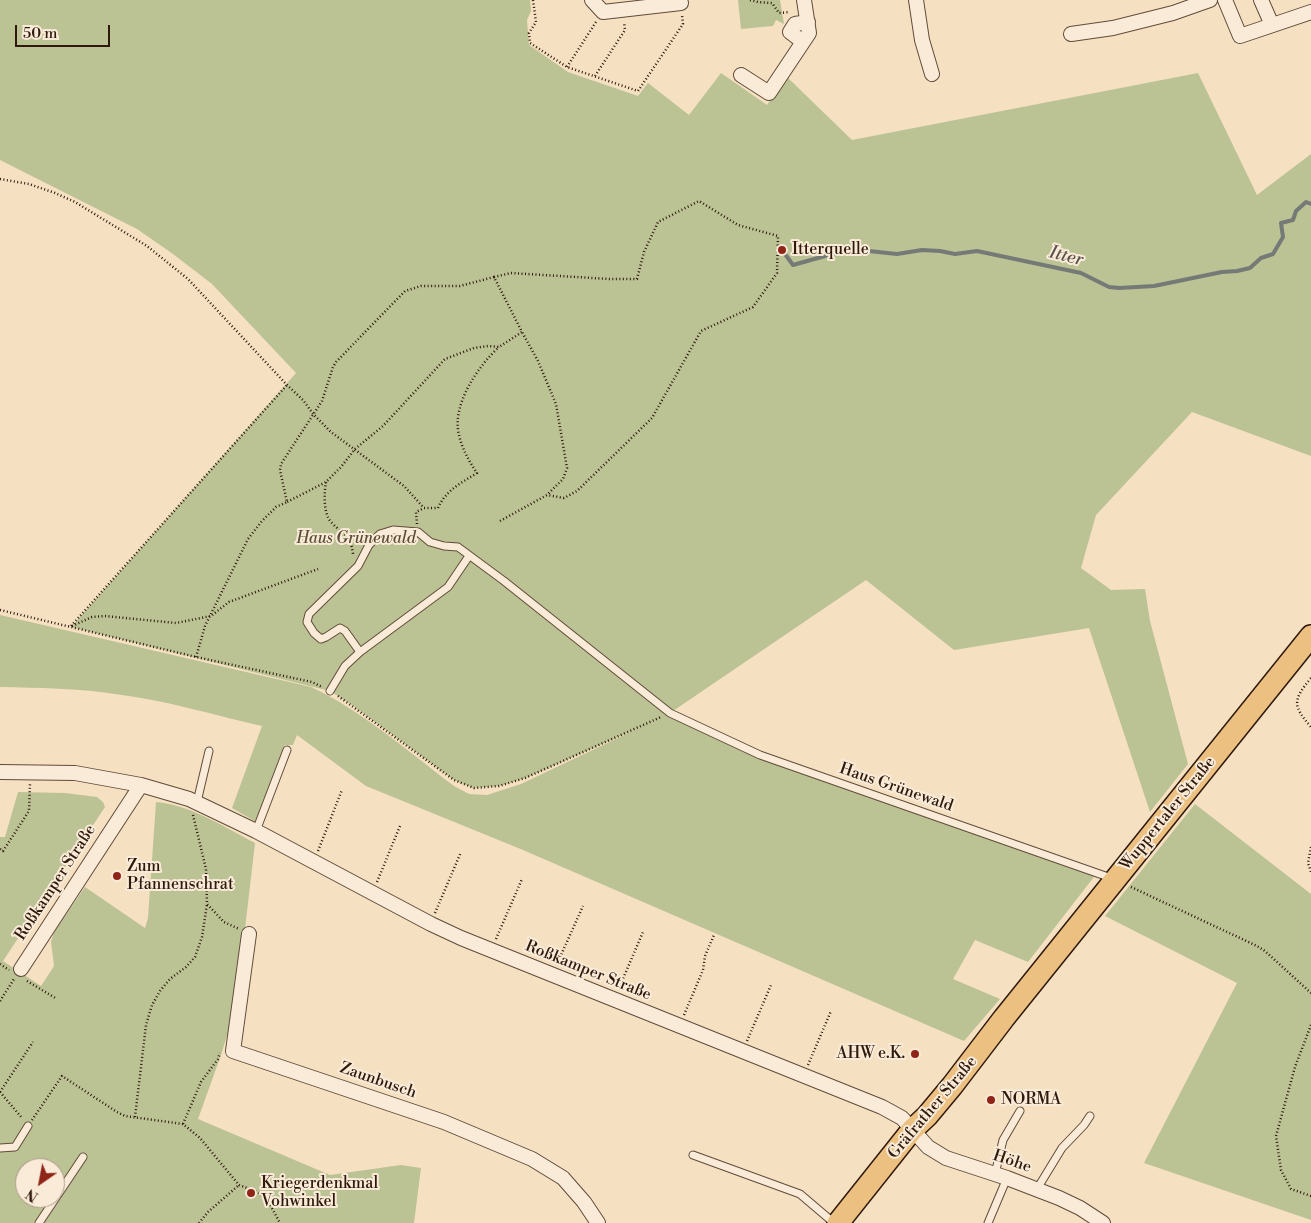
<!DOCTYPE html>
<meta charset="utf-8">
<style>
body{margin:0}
#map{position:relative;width:1311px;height:1223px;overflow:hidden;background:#f6e0c2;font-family:"Libre Bodoni",serif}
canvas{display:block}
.north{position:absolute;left:15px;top:1158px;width:50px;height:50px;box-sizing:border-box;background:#f9ebd7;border:1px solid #a89786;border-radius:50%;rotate:213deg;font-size:14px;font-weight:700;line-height:20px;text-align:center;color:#2f190d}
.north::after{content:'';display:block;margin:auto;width:18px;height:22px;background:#8f2418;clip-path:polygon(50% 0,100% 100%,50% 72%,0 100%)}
.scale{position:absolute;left:15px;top:25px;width:95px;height:22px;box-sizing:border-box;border:2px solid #2f190d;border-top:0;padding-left:6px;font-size:15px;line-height:18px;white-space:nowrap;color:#2f190d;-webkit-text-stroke:4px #f9ebd7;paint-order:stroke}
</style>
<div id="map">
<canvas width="1311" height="1223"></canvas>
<div class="north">N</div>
<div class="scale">50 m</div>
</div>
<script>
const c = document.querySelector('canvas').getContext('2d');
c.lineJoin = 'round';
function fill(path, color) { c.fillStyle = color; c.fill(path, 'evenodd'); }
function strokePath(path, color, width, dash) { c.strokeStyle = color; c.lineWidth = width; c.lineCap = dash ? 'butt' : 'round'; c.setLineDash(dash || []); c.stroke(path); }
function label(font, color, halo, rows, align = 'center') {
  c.font = font + ' "Libre Bodoni",serif'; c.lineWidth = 4; c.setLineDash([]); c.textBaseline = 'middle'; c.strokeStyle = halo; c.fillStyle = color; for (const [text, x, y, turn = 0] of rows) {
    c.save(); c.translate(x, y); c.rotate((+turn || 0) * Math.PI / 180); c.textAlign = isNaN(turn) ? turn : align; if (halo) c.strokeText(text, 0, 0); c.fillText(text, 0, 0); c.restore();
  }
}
fill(new Path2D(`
 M0 0H530L531 11 527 20 529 45 568 72 638 96 648 83 689 115 721 73 767 105 786 76 852 140 1198 73 1257 195 1311 154V456L1192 412 1096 515 1081 568 1111 590 1145 589 1150 621 1188 764 1150 812 1089 628 954 650 866 580 670 713 760 755 1097 873 1028 962 975 940 953 979 1000 999 964 1041 523 850 366 786 297 735 293 745H285L256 822 232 808 262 726C213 715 165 700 115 694 77 688 39 688 0 687V615L311 687C361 710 410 753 454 786L469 794 487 795 521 784 643 726 526 778 499 786 473 788 454 780 352 705 330 691 71 627 296 373 212 284 173 254 137 229 0 160Z
 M738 0H780L784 24 776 20 773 26 741 29Z
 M18 792 65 793 97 797 103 802 105 807 3 961 41 986 54 966 51 942 54 932 85 887 145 928 148 918 156 802C191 805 224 827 255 843L236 1006 221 1055 198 1119 330 1175 401 1165 421 1168 414 1223H0V837H5ZM25 1168H55V1198H25Z
 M1195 804 1311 894V1220L1144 1163 1237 983 1105 916Z`), '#bbc294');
strokePath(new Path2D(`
 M782 250 793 265 850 249 897 254 922 250 940 251 955 254 977 251 1081 273 1109 287 1119 288 1154 286 1222 272 1237 271 1250 268 1261 258 1273 254 1283 237 1281 223 1293 220 1296 211 1306 202 1311 204`), '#757a77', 4);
const lane = new Path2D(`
 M360 652 345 631 340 628 326 637 321 639 314 633 307 622 309 614 358 566 369 545 380 534 393 530 418 532 430 542 444 546 458 547 504 581 670 713 760 755 1114 879
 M330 691 345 666 360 652 448 587 469 556
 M197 802 209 751
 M256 831 287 750
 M0 1148 15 1147 28 1126
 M693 1155 800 1194 834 1223
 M995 1174 1003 1140 1020 1111
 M1037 1189 1062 1148 1084 1125 1090 1116
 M39 1223 83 1157
 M988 1223 1007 1178`);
const street = new Path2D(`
 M592 0 603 12 681 3
 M804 0 809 33 803 42 790 32 795 24 808 22
 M916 0 922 40 932 74
 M1225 0 1240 36 1311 12
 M1261 0 1272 25
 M1071 34 1113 28 1173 13 1210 0
 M741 75 769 93 803 42
 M0 772 75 773 141 785 189 799 256 831 431 924 461 938 882 1107 902 1118 928 1147 946 1158 1007 1178 1059 1198 1080 1208 1103 1223
 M249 934 233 1051 444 1122 532 1159 563 1178 584 1202 598 1223
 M21 969 141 785`);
const primary = new Path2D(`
 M838 1223 912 1130 927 1116 952 1086 1004 1018 1311 636`);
strokePath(lane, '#614b3a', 9);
strokePath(street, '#614b3a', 16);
strokePath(primary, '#2f190d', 24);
strokePath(new Path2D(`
 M533 0 536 22 529 33 530 43 567 67 638 91 683 24 682 15
 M750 0 758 2 772 3 779 13 790 12
 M567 67 596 22
 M595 76 625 30 624 22
 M0 179 29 184 55 193 75 202 147 246 188 279 287 385 303 400 314 415 331 432 404 486 424 508
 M494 277 511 273 609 279H637L644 252 658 222 699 201 738 225 778 236 777 273 753 307 701 331 652 418 577 491 564 498 547 495
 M326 482C324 493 323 515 332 523 345 537 350 533 353 554
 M500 521 547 495 563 479 567 468 556 404 538 361 522 332
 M417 524 416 512 424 508H438C446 490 461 483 477 473 469 461 462 449 459 435 451 405 479 365 499 347
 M0 610 196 657 312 682 322 687
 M71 626 287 385
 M72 626 92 617 105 616 176 623 211 616 229 602 318 569
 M196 657 205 626 248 539 262 521 276 507 287 502 280 470 281 464 322 401 333 367 336 362 405 291 421 286H460L494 277 522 332 499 347 488 346 474 348 445 359 383 426 355 449 341 467 326 482 287 502
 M1311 678C1293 700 1292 705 1311 727
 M338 696 454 780 474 788 499 786 525 778 661 717
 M193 815 206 869 207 904 224 922 239 929
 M1311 847 1308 863 1311 872
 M0 849 3 851 29 811 30 784
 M318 851 342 790
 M377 882 400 826
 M1131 887 1257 946 1265 951 1311 993
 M435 913 461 852
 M496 939 522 879
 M0 964 9 970
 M557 964 583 906
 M27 981 57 999
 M619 988 643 932
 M0 1001 14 979
 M684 1015 703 970 705 956 714 935
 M1311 1025 1295 1067 1276 1136 1281 1170 1291 1189 1311 1196
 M747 1041 771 985
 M808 1065 831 1011
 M0 1092 22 1118
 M0 1092 33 1042
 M135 1117 146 1025 152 1005 160 991 170 979 186 967 195 957 202 937 207 904
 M32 1120 62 1076 117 1112 125 1116 183 1124 200 1138 239 1185 258 1192 268 1201 280 1223
 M183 1124 201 1082 218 1059 220 1053
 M199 1223 208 1212 239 1185`), '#2f190d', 2.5, [1, 2.5]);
strokePath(lane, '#f9ebd7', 7);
strokePath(street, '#f9ebd7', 14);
strokePath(primary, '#ebc081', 21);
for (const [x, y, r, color] of [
 [782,250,5,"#8f2418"],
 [117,876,5,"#8f2418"],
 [915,1054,5,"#8f2418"],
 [991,1100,5,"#8f2418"],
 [251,1193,5,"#8f2418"]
]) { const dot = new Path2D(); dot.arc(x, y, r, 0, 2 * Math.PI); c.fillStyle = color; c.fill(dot); strokePath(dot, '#f9ebd7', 2); }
label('16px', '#2f190d', '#f9ebd7', [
 ["Itterquelle",792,250],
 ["Zum",127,867],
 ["Pfannenschrat",127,885],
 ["AHW e.K.",905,1054,"right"],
 ["NORMA",1001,1100],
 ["Kriegerdenkmal",261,1184],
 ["Vohwinkel",261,1202]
], 'left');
label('italic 16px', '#594c36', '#f9ebd7', [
 ["Haus Grünewald",356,539]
]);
label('16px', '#2f190d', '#f9ebd7', [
 ["Haus Grünewald",896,788,19],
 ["Wuppertaler Straße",1168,814,-51],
 ["Roßkamper Straße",56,883,-57],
 ["Roßkamper Straße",588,971,22],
 ["Zaunbusch",378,1081,19],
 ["Gräfrather Straße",933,1108,-50],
 ["Höhe",1012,1162,19]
]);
label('italic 18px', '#58514b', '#f9ebd7', [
 ["Itter",1066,257,14]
]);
</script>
